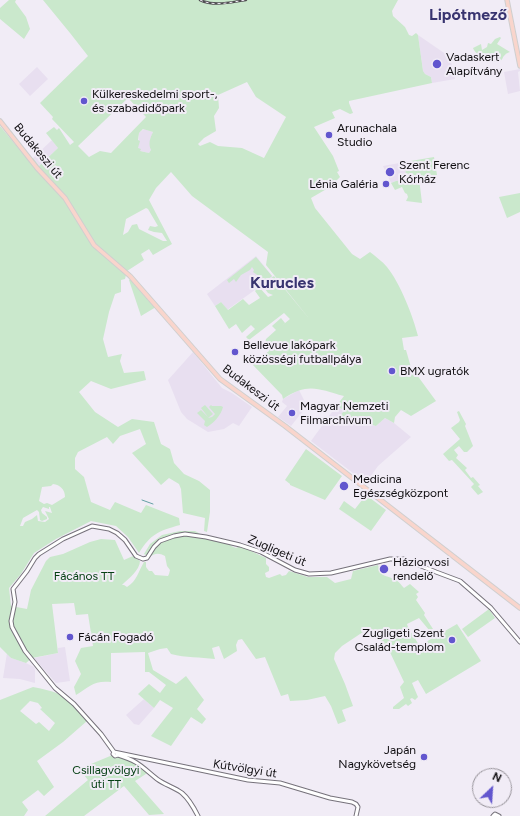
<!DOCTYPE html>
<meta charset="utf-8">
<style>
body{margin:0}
#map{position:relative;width:520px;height:816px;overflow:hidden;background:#f1ecf6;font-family:Figtree,sans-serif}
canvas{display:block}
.north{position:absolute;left:472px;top:768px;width:40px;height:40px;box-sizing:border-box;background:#f1ecf6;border:1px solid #97939a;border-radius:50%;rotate:25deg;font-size:11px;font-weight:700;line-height:16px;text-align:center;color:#0f0d10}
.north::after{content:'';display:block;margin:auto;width:14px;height:18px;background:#6256ce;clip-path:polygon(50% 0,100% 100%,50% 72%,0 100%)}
</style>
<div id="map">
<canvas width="520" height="816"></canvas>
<div class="north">N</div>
</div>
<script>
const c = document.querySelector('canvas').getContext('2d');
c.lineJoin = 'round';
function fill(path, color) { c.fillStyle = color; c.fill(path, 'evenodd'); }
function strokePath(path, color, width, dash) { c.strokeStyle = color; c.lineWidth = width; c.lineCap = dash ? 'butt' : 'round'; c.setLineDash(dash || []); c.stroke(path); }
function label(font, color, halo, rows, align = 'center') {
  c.font = font + ' Figtree,sans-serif'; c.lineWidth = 4; c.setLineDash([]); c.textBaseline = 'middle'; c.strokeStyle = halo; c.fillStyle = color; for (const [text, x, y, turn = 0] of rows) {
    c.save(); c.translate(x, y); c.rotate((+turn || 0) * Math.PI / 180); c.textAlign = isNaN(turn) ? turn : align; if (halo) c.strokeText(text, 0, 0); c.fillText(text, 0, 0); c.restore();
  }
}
fill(new Path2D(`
 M418 35 450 57 455 79 432 83 431 77 425 74 423 71Z
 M37 67 48 79 30 96 19 84Z
 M520 69V71L518 72 520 91 508 94 504 72Z
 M144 129 153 132 150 140 151 150 149 153 140 151 138 149 139 133Z
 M52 140 58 148 39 166 33 158Z
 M405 162 406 180 396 181 391 183 383 166Z
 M256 256 273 277 227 310 221 302 215 306 207 294Z
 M193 352 222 388 232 393 252 407 239 426 233 423 224 429 208 432 187 419 181 412 168 380Z
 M299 390 307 406 291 426 278 417 287 406 282 402 283 399Z
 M337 405 344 411V419L349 418 376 426 385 418 394 423 411 437 378 466 366 483 311 441Z
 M65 647 70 681 56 683 34 658 58 653V648Z
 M7 653 11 658 26 663 34 667 35 670V683L20 679 3 678Z
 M144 699 154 708 139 725 134 724 126 715Z`), '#e8dff0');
fill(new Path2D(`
 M9 0H16L15 2 26 17 30 29 24 39 0 19V8Z
 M43 0H398L392 11 393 16 405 27 409 35 412 36 416 33 418 35 423 71 425 74 431 77 432 83 349 101V103L353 113 350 114 340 109 332 112 335 118 314 127 333 156 339 171 337 172 340 177 330 187 311 198 315 208 352 254 360 259 370 252C376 257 382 261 387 267 400 283 413 316 418 336L402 338 404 350H406L412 371H414L436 401 411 416 401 410 395 417 394 423 385 418 376 426 349 418 344 419 340 421 338 418 344 411 337 405 344 396C318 389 308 382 283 399L282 395 252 364 269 351V349L265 344 266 339 276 330 272 326 281 318 285 323 279 328 290 319 284 313 249 340 246 337 255 329 251 325 242 333 236 324 229 329 215 306 221 302 228 310 243 299 249 305 260 298 255 291 259 287 268 297 273 295 268 293 262 285 274 276 311 321 283 341 311 321 266 265 268 252 192 196 171 172 156 188 149 200 172 244 153 255 149 249 141 254 144 260 127 271 125 279 121 280V292L115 294 109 312 103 339 108 357 122 354 120 361 124 373 144 371 146 380 111 389 91 381 79 392 95 412 118 427 132 419 154 422 161 444 170 449 174 463 184 474 199 481 210 490V512L207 532 204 531 205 518 183 513 181 489 179 484 169 478 161 485 132 453 146 444 140 429 120 436 113 444 107 437 78 452 75 458V469L84 477 91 502 110 510 115 502 141 513 146 505 179 518 180 525C158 531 151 534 139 553L128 537 116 526 91 521 56 539 34 553 21 574 9 588 11 606 27 609 31 590 46 561 50 557 63 554 90 542 101 539 115 540 124 560 133 556 140 561C140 570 128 579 122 585H124L127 587C137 581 138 572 144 562H146V567L149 571H152L155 575 168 576 169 574 170 570 167 566 165 556C159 553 155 553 150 557L144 554 150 544 162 535 180 531H195L206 537 229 542 231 546 236 548 240 546 266 558V564L269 567V571L265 573 266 577 269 578 280 574 282 576 286 575 289 571 308 577H327L335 583 351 579 353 571 378 565C382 578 383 574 394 579 398 580 401 585 404 588L410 584 419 592 416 594 418 597 416 600 425 613 424 615 433 629 429 630 419 618 407 624C409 632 416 638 419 646L457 624 481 661 426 694 418 680 412 683 418 697 415 700 412 698 410 699 412 703 408 706 406 704 399 709H393V707L404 698 400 687 404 682 388 648 370 630H366L342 646 335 653 334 659 345 684 353 706 342 710 346 721 338 724 331 706 325 696 307 700 290 701 288 694 281 696 265 657 256 659 242 639 238 640 236 645 237 651 224 659 219 646 212 648 215 659C200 657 186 658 171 654L167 648 160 649 148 653 153 670 176 684 186 676 204 700 197 709 206 719 202 724 191 717 171 746 151 736 173 708 160 700 154 708 138 694 149 684 160 693 166 685 149 672H145V652L111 653V682C94 680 89 687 76 695L74 687 81 674 75 661 81 648 93 646 88 614 76 615 74 603 52 604 58 653 32 658 26 663 11 658 0 647V126L29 161 33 158 39 166 58 148 46 133 54 127 57 130 59 128 70 145 74 142 52 119 53 117 40 103 88 56 70 33ZM247 82 256 97 286 117 264 158 242 148 218 146 210 142 200 146 198 144 204 138 216 131 214 116 219 108 218 95ZM128 98 146 117 111 153 100 151 89 157 78 146ZM143 129 153 132C150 138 148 144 151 150L149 153 140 151 141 149 138 148 140 141 138 140 139 133ZM146 208 148 209 158 226 155 227 150 226 148 230 154 232 162 233 167 241H163L139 229 137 224 132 225 128 232 123 235 126 219ZM53 484C60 485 65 489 65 497L52 505 47 503 44 504 39 501 42 487 51 486ZM43 507 49 509V507H50L52 513 45 511 49 519 45 522 38 521 37 515 32 519 25 522 23 526H20L23 518 37 510 39 512 40 520 42 521 47 519V517L42 513 41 510Z
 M500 37 501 38 497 44 510 52C508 53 506 53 505 55 502 57 503 61 498 62 491 62 475 55 473 48L481 44 482 50 487 47 488 43 491 44 495 39Z
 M434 157 437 175 419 178 422 203 406 201 408 197 407 194 405 193 402 187 395 190 391 183 396 181 406 180 405 162Z
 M520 193V212L507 218 499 197Z
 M256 257 272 276 267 280 260 277 253 272 254 270 252 267 250 270 241 275 236 282 234 279 229 283 227 280Z
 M132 279 156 307 141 316 129 280Z
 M205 405 213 414 208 418 212 417 215 414 209 407 211 405 212 406H221L223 407C221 415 214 423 207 427L204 425 205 421 197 413 201 410 208 417 201 408Z
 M459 411 466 424 465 426 473 446 467 452H464L459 446 454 450 458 455 456 458 467 468 465 470 471 478 473 477 480 485 478 486 483 492 478 495 471 487 474 484 452 460 449 461 443 454 460 439 451 428 459 422 460 420 457 412Z
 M306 449 342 476 325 500 290 485V484L285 480Z
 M366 495 386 510 371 531 339 509 344 501 355 509Z
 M489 609 495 618 468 637 462 629Z
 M33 687C43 689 54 691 63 696 73 701 80 713 87 721L63 742 37 761 54 787 44 796 38 790 22 802 28 810 24 816H0V700ZM30 701 38 703 42 708 40 709 55 723 49 731 39 722 36 724 20 711Z
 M115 754 133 760 149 772 135 781 164 814 149 815 124 786 84 816H45L88 780 79 769Z`), '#cae8cc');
strokePath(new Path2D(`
 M142 500 153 504`), '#65a0a5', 1);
const minor = new Path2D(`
 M114 752 101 734 74 704 55 688 25 651 12 627 11 621 15 602 13 589 27 571 35 558 39 554 63 539 92 526 109 529 117 533 125 540 136 556 143 559 147 558 154 547 160 541 174 536 185 534 206 537 240 545 261 552 295 570 309 574 331 573 390 559H404L436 572 460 581 491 608 520 642
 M114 752 248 780 280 783 330 798 352 802 356 804 358 807 356 816
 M114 752 113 754 115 756 118 755C138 761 141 766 157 779 165 785 174 787 182 793 189 799 194 808 198 816
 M493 816 495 814 499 816`);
const major = new Path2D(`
 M507 0 520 66
 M0 121 37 168 65 198 94 245 130 276 220 379 285 426 520 608`);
strokePath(minor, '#76727b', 5);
strokePath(major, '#cfcfcf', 5.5);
strokePath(minor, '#fff', 3);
strokePath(major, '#f9d5cc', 3.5);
const rail = new Path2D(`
 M200 0C215 7 231 2 246 0`);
strokePath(rail, '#514e53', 2.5);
strokePath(rail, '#f1ecf6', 1, [3]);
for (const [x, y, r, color] of [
 [437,64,5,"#6256ce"],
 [84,101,4,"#6256ce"],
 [329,135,4,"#6256ce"],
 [390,172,5,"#6256ce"],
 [386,184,4,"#6256ce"],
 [235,352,4,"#6256ce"],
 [392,371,4,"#6256ce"],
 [292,413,4,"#6256ce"],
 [344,486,5,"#6256ce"],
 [384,569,5,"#6256ce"],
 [70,637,4,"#6256ce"],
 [452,640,4,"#6256ce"],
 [424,757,4,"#6256ce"]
]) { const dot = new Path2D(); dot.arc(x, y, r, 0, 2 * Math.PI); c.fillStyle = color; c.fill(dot); strokePath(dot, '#f1ecf6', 1.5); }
label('12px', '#0f0d10', '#f1ecf6', [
 ["Vadaskert",446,57],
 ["Alapítvány",446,71],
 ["Külkereskedelmi sport-,",92,94],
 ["és szabadidőpark",92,108],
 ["Arunachala",337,128],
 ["Studio",337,142],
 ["Szent Ferenc",399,165],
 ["Kórház",399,179],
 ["Lénia Galéria",378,184,"right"],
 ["Bellevue lakópark",243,345],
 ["közösségi futballpálya",243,359],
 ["BMX ugratók",400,371],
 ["Magyar Nemzeti",300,406],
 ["Filmarchívum",300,420],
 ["Medicina",353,479],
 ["Egészségközpont",353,493],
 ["Háziorvosi",393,562],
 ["rendelő",393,576],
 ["Zugligeti Szent",444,633,"right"],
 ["Család-templom",444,647,"right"],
 ["Fácán Fogadó",78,637],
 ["Japán",416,750,"right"],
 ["Nagykövetség",416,764,"right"]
], 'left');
label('12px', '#0f0d10', '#f1ecf6', [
 ["Budakeszi út",38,151,50],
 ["Budakeszi út",251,388,37],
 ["Zugligeti út",277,551,23],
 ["Kútvölgyi út",245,769,9]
]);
label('12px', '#064014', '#f1ecf6', [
 ["Fácános TT",84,576],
 ["Csillagvölgyi",106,770],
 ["úti TT",106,784]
]);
label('bold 16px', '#383470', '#f1ecf6', [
 ["Lipótmező",468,15],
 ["Kurucles",282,283]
]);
</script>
